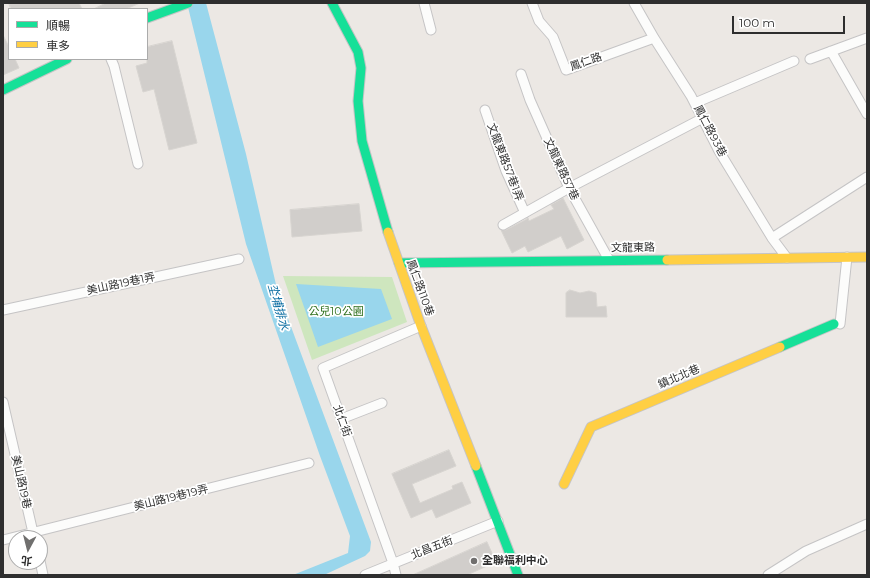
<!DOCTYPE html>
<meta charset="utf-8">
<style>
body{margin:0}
#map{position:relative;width:870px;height:578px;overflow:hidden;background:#ece8e4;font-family:Montserrat,"Noto Sans TC",sans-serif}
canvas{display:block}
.frame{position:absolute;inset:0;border:4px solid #2e2e2e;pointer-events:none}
.legend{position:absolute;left:8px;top:8px;width:140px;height:52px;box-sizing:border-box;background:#fff;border:1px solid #ababab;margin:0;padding:5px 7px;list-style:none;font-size:12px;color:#2e2e2e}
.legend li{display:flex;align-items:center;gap:8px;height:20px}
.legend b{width:20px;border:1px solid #ababab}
.north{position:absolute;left:8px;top:530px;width:40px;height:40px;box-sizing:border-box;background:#fff;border:1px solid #ababab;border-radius:50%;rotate:187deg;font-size:11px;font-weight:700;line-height:16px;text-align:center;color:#2e2e2e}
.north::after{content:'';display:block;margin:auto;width:14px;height:18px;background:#706f6e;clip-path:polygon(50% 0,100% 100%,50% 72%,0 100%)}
.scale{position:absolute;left:732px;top:16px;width:113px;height:18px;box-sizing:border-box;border:2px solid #2e2e2e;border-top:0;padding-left:5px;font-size:12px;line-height:14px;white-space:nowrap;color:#2e2e2e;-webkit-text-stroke:3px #fff;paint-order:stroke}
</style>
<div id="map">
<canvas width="870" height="578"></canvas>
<div class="frame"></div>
<ul class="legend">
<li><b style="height:5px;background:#16e098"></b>順暢</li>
<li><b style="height:5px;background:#ffcf43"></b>車多</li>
</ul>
<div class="north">北</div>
<div class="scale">100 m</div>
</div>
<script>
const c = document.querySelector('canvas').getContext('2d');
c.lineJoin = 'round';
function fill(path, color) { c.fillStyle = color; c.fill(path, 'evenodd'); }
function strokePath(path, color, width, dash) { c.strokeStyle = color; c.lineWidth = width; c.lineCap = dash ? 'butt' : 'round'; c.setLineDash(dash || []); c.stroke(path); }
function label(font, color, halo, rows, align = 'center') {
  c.font = font + ' Montserrat,"Noto Sans TC",sans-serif'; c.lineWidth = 3.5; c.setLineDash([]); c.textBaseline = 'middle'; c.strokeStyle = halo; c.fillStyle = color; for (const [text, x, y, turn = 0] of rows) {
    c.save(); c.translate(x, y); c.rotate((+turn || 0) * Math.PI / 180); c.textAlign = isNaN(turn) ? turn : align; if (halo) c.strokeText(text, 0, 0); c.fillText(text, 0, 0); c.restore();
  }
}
fill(new Path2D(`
 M283 276 392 277 407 322 312 360Z`), '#cee6be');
fill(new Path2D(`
 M187 3H206L246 154 277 289 371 542 370 551 365 556 324 575H293L348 553 350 536 320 456 246 244Z
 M296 284 381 289 392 319 318 347Z`), '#99d6ec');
const building = new Path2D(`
 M9 3H79L82 9H11Z
 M106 3H140L126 9H94Z
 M3 35 9 47V59H15L19 68 3 75Z
 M172 41 197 143 169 150 154 89 143 92 136 66 147 63V47Z
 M563 198 584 240 567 249 561 236 528 252 525 246 512 253 501 230H506L527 219 528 218 529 221 554 209 551 205Z
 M359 204 362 231 292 237 290 210Z
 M570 290 580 293 589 291 596 293 597 307 606 306 607 317H566V293Z
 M449 450 456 466 412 484 420 503 453 489 452 486 462 482 471 503 436 518 432 509 411 518 392 474Z
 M487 542 496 562 467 575H413Z`);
fill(building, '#d1cecb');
strokePath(building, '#d7d4d0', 1);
const street = new Path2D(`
 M424 3 431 30
 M532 3 539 21 553 37 566 70 654 38
 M634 3 654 38 691 96 719 151 772 238 787 258
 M831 51 867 114
 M111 59 114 66 138 164
 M810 59 867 38
 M521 74 530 100 569 188 609 260
 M695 103 794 61
 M485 110 506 171 525 213
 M503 225 569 188 703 118
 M772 238 867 177
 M3 310 239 259
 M840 324 847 257
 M3 402 34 537
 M341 419 382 403
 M3 540 309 463
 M40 561 43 575
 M365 575 498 521
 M396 575 393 563 323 368 421 326
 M768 575 806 551 867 524`);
const fast = new Path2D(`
 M332 3 358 52 361 68 358 101 362 141 388 232
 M147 18 188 3
 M3 90 67 59
 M399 263 667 260
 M780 347 834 324
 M476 466 518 575`);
const slow = new Path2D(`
 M388 232 421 326 476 466
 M667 260 867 257
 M564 484 591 427 780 347`);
strokePath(street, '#c5c4c5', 11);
strokePath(fast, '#c5c4c5', 11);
strokePath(slow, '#c5c4c5', 11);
strokePath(street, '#fcfcfb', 9);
strokePath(fast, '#16e098', 9);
strokePath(slow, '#ffcf43', 9);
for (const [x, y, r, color] of [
 [474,561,4,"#706f6e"]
]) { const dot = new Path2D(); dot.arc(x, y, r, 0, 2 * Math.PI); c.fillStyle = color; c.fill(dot); strokePath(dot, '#fff', 1.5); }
label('11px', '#2e2e2e', '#fff', [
 ["鳳仁路",586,62,-19],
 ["鳳仁路93巷",710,131,62],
 ["文龍東路57巷1弄",505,162,69],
 ["文龍東路57巷",561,169,65],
 ["文龍東路",633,248,-1],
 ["美山路19巷1弄",121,284,-12],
 ["鳳仁路110巷",420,288,70],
 ["鎮北北巷",679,377,-23],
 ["北仁街",342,421,70],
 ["美山路19巷",21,482,77],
 ["美山路19巷19弄",171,498,-14],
 ["北昌五街",432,548,-22]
]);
label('11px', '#2c6e1b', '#fff', [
 ["公兒10公園",336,312]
]);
label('bold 11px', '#2e2e2e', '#fff', [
 ["全聯福利中心",482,561]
], 'left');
label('italic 12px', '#0d6fa3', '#fff', [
 ["坔埔排水",278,307,74]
]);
</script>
